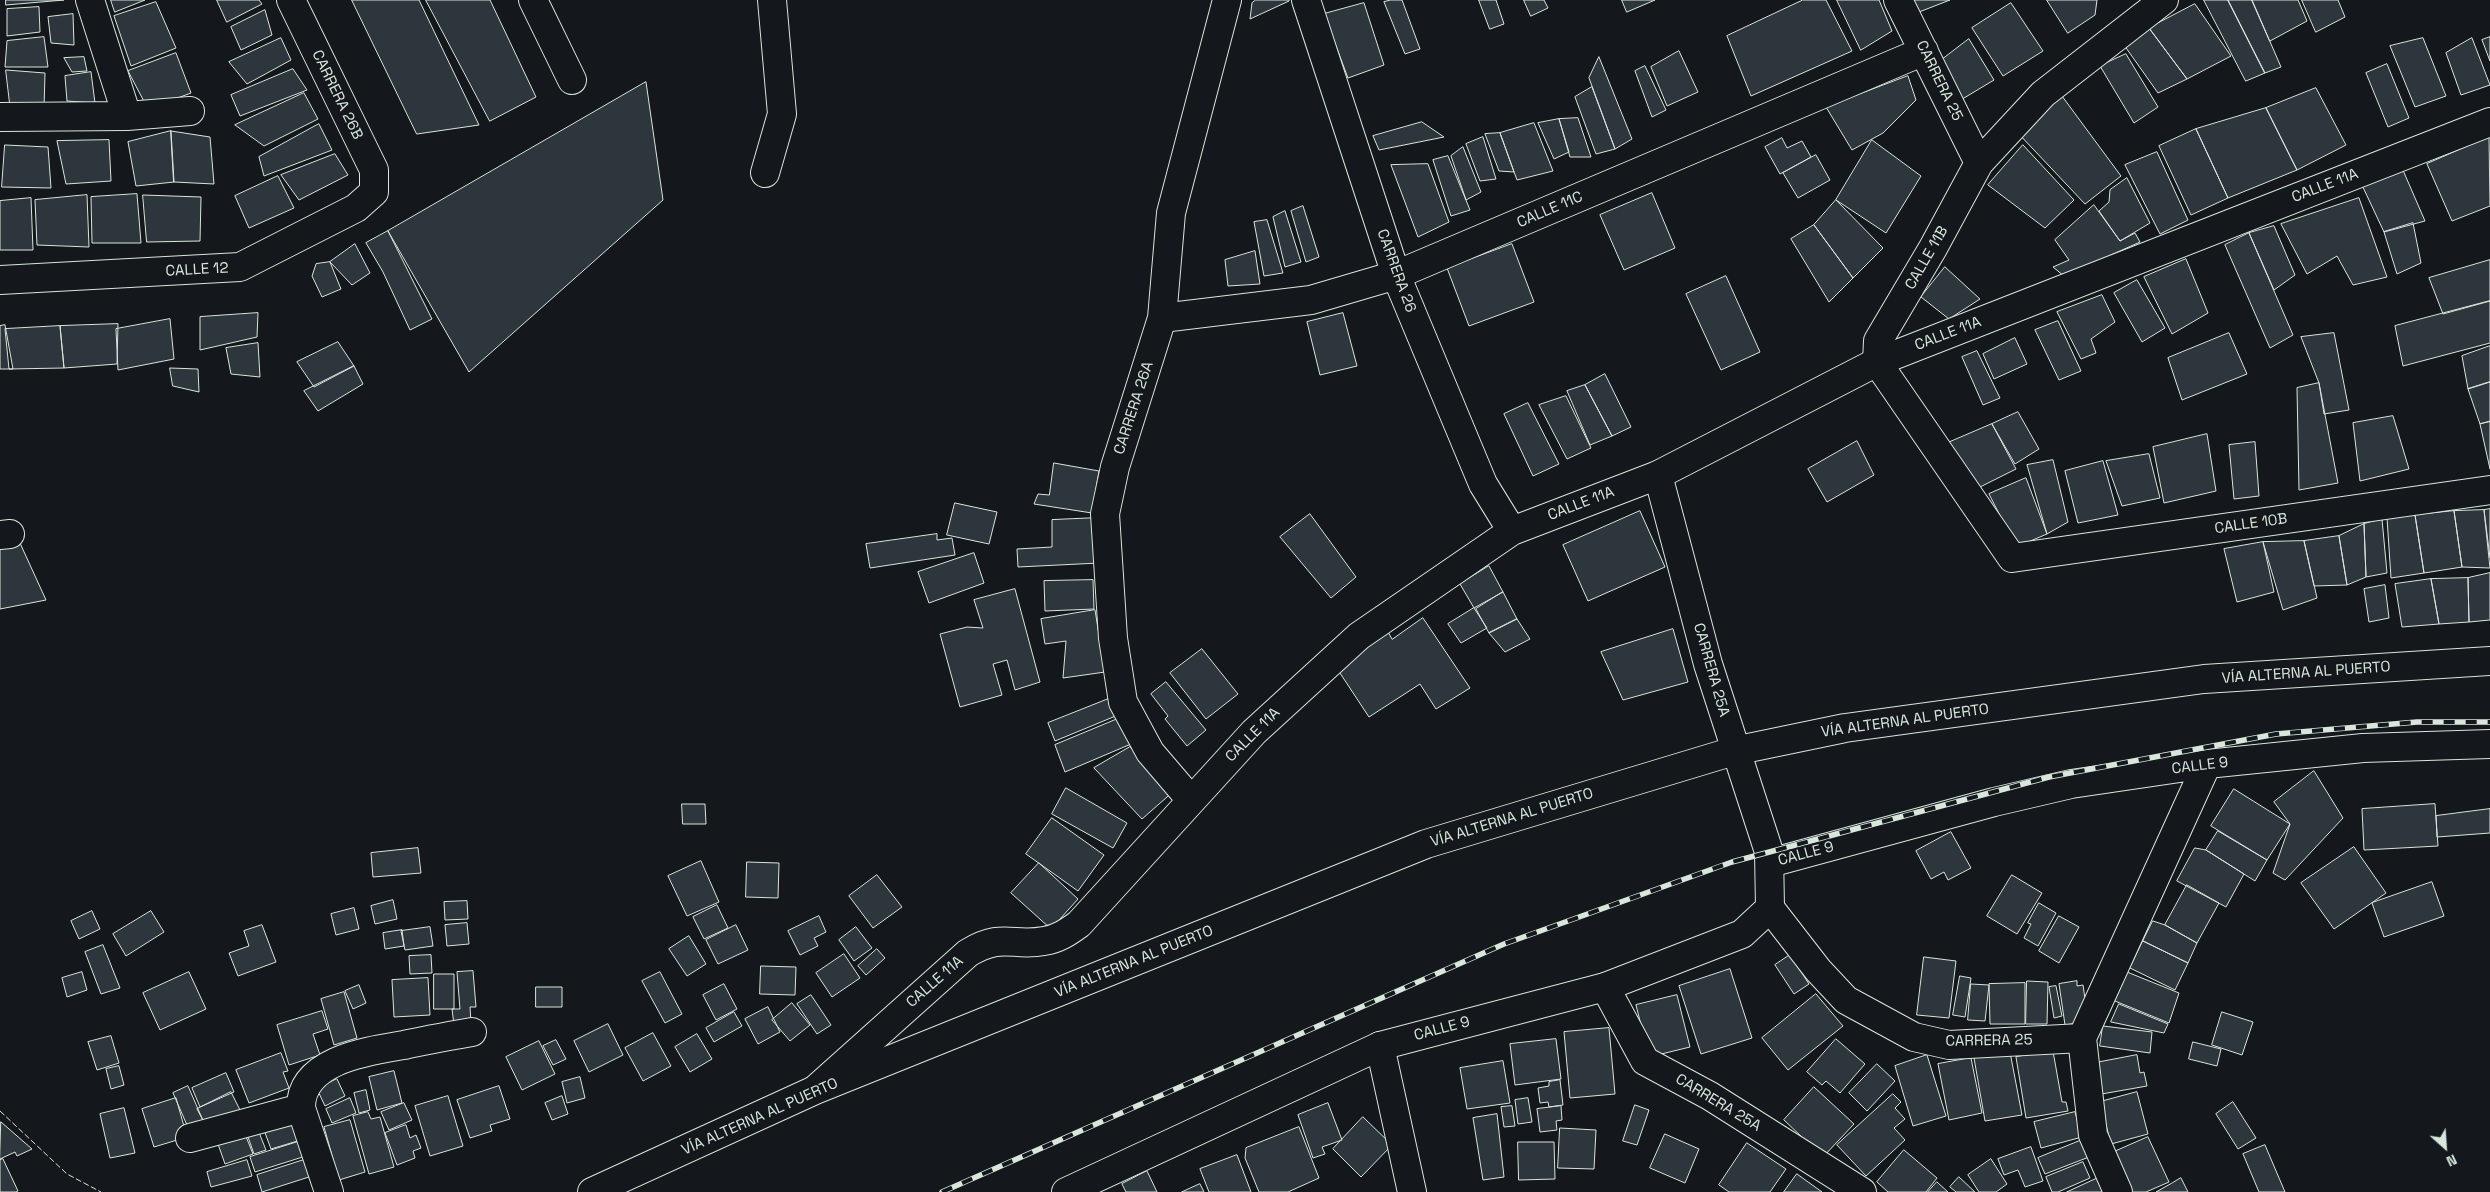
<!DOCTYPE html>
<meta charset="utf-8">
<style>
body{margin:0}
#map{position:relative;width:2490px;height:1192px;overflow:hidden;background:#14181c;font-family:"Space Grotesk",sans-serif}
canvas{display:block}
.north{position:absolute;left:2420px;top:1122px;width:50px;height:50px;-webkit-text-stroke:4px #14181c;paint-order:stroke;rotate:154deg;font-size:14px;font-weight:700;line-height:20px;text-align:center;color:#d8e6dc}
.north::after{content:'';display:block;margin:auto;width:18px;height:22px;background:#d8e6dc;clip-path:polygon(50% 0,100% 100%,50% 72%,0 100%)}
</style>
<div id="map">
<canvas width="2490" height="1192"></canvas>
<div class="north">N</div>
</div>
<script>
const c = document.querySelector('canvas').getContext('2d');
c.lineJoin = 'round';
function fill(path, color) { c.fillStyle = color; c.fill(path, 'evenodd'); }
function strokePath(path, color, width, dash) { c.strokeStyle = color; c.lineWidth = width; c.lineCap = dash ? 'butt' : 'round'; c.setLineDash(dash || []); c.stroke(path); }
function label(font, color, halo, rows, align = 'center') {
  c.font = font + ' "Space Grotesk",sans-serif'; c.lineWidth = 4; c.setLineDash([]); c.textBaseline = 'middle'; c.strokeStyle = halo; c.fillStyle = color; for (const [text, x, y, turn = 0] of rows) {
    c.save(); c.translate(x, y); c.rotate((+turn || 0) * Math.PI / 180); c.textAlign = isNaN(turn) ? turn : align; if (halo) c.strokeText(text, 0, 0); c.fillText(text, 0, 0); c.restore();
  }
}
const building = new Path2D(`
 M6 0H64L6 5Z
 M111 0H145L115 12Z
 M217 0H259L262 4 227 22Z
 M352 0H419L479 125 417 134Z
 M426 0H490L536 97 490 121Z
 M1256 0H1289V1L1250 19 1252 3Z
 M1391 0H1402L1420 49 1405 54 1384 2Z
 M1479 0H1496L1504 24 1490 29Z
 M1524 0H1544L1548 8 1531 16Z
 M1622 0H1655L1627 12Z
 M1803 0H1826L1852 51 1751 96 1727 36Z
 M1837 0H1879L1892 31 1861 50Z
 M1914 0H1950L1919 12Z
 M2047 0H2097L2095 15 2068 33Z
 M2204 0H2228L2265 73 2246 81Z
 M2228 0H2252L2281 67 2265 73Z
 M2252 0H2298L2307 21 2270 41Z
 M2302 0H2338L2345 17 2316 32Z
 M156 2 176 48 131 66 114 16Z
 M1364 3 1384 65 1348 78 1324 14Z
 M2011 3 2043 51 2003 76 1972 28Z
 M2195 4 2231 56 2187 79 2149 28Z
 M39 7 40 32 7 36V9Z
 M265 10 272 35 241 50 231 27Z
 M73 14 74 45 51 43 48 17Z
 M2149 28 2187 79 2158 93 2124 45Z
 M44 37 48 67H5L7 41Z
 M2490 37V61L2482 40Z
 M281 38 291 60 247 84 229 62Z
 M2423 38 2446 96 2415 107 2390 46Z
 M2472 38 2490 85 2461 95 2446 53Z
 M1969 39 1994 80 1959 101 1939 62Z
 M1679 51 1698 92 1667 106 1651 67Z
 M176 53 191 93 148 109 128 71Z
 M2126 54 2158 107 2134 123 2100 66Z
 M84 57 87 71 72 72 64 58Z
 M1599 57 1632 139 1615 149 1589 78Z
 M2387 64 2409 118 2388 127 2366 73Z
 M1645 66 1666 110 1652 117 1635 71Z
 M293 69 307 90 240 116 231 95Z
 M6 70 45 73 44 109 11 112Z
 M91 72 95 103 67 101 65 76Z
 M1908 76 1916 100 1883 133 1852 150 1826 107Z
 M646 82 663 200 469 372 388 231Z
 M1592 87 1615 149 1596 154 1575 97Z
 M2316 88 2346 145 2297 170 2266 108Z
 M2059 92 2121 176 2085 204 2017 132Z
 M304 93 318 119 264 146 235 125Z
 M2266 108 2297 170 2228 198 2196 129Z
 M1578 118 1591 157H1570L1559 119Z
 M1559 119 1569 152 1554 159 1538 123Z
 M1422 122 1444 137 1379 150 1373 136Z
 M1534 123 1553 171 1517 180 1500 133Z
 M319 124 332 150 264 176 259 157Z
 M2196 129 2228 198 2191 215 2159 146Z
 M171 131 210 137 214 184 174 182Z
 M171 131 174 182 136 186 128 142Z
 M1500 133 1514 172 1499 171 1485 134Z
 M1483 137 1496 179 1480 181 1466 144Z
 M2489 137 2490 206 2452 221 2427 164Z
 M1782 138 1787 148 1802 141 1811 157 1780 174 1765 147Z
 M109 140 111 181 66 184 57 141Z
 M1872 140 1921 176 1886 233 1836 200Z
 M5 145 48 147 51 188 2 187Z
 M2023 145 2074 200 2045 228 1988 185Z
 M1463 147 1481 192 1466 200 1451 156Z
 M2157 152 2188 220 2160 234 2125 165Z
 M335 154 348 175 299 200 281 175Z
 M1816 155 1830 180 1798 198 1783 173Z
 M1448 156 1470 210 1451 216 1433 160Z
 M1428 164 1449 222 1418 237 1391 165Z
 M2402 168 2425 221 2384 232 2361 183Z
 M278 176 294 208 249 228 235 196Z
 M2127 178 2150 223 2120 241 2099 211 2109 202 2110 190Z
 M1652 193 1675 248 1624 270 1600 215Z
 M137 194 141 243H92L91 197Z
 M87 195 89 247 37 245 35 200Z
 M143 195 201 197 200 241 147 242Z
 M31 198 33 250H0V201Z
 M2359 198 2387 277 2353 285 2337 256 2307 274 2281 224Z
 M1836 200 1883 248 1853 278 1814 225Z
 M2094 205 2120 241 2135 233 2140 242 2064 276 2053 267 2069 260 2055 240Z
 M1303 206 1319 257 1306 262 1291 211Z
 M1285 211 1301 262 1285 267 1273 217Z
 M1267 220 1283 273 1264 276 1254 222Z
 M2413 223 2421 263 2397 274 2384 232Z
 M1814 225 1853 278 1829 302 1791 239Z
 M2274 226 2295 275 2274 290 2249 233Z
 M388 231 432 319 410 330 383 272 366 243Z
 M2249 233 2293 335 2270 348 2225 245Z
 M355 244 370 273 352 285 330 262Z
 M1512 244 1534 302 1469 326 1447 268Z
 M1255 251 1260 284 1228 286 1225 260Z
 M2186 259 2208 313 2172 334 2144 277Z
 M2490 260V301L2443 314 2429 278Z
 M330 262 341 289 322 297 312 276 316 264Z
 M1945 267 1980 299 1949 319 1921 297Z
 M1726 276 1760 352 1721 370 1686 294Z
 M2137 280 2165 328 2142 342 2114 293Z
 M2102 295 2115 322 2091 339 2096 353 2081 359 2057 312Z
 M2490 301V343L2403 366 2395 326Z
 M258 313 257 337 200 350V317Z
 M1343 313 1357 366 1320 375 1307 322Z
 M170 319 174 359 118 370 116 329Z
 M2058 321 2081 371 2059 380 2035 330Z
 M118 324 117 364 64 368 60 326Z
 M5 325 13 369H0V326Z
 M60 326 64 368 9 369 5 329Z
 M2229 333 2247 374 2182 400 2168 358Z
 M2334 333 2349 410 2324 414 2319 383 2301 337Z
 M2015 338 2027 364 1994 379 1983 354Z
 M338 342 354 366 314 387 297 362Z
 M258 343 260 377 231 374 226 348Z
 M2490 346V382L2468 389 2462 356Z
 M1977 351 2000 398 1983 405 1962 357Z
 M354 366 363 384 318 411 304 391Z
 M170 368 198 369 199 392 173 386Z
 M1605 374 1631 427 1612 436 1585 385Z
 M2490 382V421L2480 424 2468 389Z
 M2319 383 2338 483 2299 490 2297 388Z
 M1585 385 1612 436 1590 445 1567 391Z
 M1566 396 1591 448 1567 459 1539 405Z
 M1528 403 1559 464 1533 476 1504 414Z
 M2018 412 2039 449 2015 464 1992 424Z
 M2393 416 2409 469 2360 481 2353 423Z
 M2490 422V469L2480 424Z
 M1992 424 2016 469 1968 493 1943 445Z
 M2207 434 2216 491 2164 503 2153 447Z
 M1857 441 1874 475 1827 502 1808 469Z
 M2255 442 2259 496 2234 499 2229 445Z
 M2149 454 2160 498 2122 506 2106 461Z
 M2053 460 2068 522 2047 534 2027 465Z
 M2103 461 2118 515 2078 523 2065 471Z
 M1054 463 1099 471 1092 513 1034 504 1038 494 1049 495Z
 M2026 478 2047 534 2016 547 1989 494Z
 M955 503 997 512 989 544 947 535Z
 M2490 509V558L2484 510Z
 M2484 510 2490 568 2462 567 2454 511Z
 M1640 511 1665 567 1588 601 1563 545Z
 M2454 511 2462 567 2424 573 2415 515Z
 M1310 514 1356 577 1331 598 1280 537Z
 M2415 515 2424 573 2391 578 2387 518Z
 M1097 518 1099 563 1018 567 1017 549 1052 547V520Z
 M2382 519 2387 573 2366 577 2364 524Z
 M2364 524 2366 577 2347 585 2339 536Z
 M937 534V540L952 538 955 555 870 568 866 544Z
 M2339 536 2347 585 2314 586 2304 541Z
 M2304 541 2317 598 2283 610 2263 542Z
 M2263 542 2274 592 2237 602 2224 549Z
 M20 543 46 600 0 609V546Z
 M974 553 984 583 929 603 918 572Z
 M1489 566 1503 592 1474 608 1460 584Z
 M2490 573V620L2469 622 2468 578Z
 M2468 578 2469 622 2439 624 2431 579Z
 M2431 579 2439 624 2402 627 2395 584Z
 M1093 580 1094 609 1045 611 1044 581Z
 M2385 585 2389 618 2369 622 2364 589Z
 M1015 589 1040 682 1015 690 1007 660 993 664 1002 695 960 707 940 634 967 627 983 628 974 600Z
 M1503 592 1517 619 1489 633 1476 609Z
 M1474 608 1487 628 1461 643 1448 624Z
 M1095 610 1105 672 1063 678 1066 641 1045 644 1041 619Z
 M1423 618 1470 688 1436 709 1420 684 1369 717 1336 667 1388 632 1392 639Z
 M1517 619 1530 639 1505 652 1489 633Z
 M1673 629 1688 682 1623 700 1601 652Z
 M1202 649 1238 694 1206 719 1170 673Z
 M1166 682 1206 730 1187 746 1165 719 1168 716 1151 694Z
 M1111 698 1118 715 1055 741 1048 723Z
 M1120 718 1131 744 1065 772 1055 745Z
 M1130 747 1175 790 1142 819 1094 768Z
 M2314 771 2343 818 2285 880 2273 873 2290 824 2274 802Z
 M1066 788 1127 823 1113 848 1052 814Z
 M2234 789 2290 824 2267 860 2211 826Z
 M682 804H705L706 824H683Z
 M2435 804 2438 846 2364 850 2362 809Z
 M2490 809V833L2437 837 2436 816Z
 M1052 818 1104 855 1078 891 1026 854Z
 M2218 831 2267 860 2255 881 2206 850Z
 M1951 832 1971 868 1948 880 1944 872 1931 879 1916 851Z
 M2354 847 2386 893 2334 929 2301 883Z
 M418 848 421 873 373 877 371 853Z
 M2195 848 2206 850 2244 874 2226 907 2177 881Z
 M701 861 719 902 687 916 668 876Z
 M747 862 779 863 778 898 746 897Z
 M1039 863 1078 899 1051 929 1011 893Z
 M877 875 902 907 873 928 849 896Z
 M2012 875 2042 893 2017 934 1987 916Z
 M2432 882 2444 916 2384 937 2372 903Z
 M2187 885 2219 903 2197 943 2165 925Z
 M393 900 397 919 375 924 371 906Z
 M467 901 468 919 445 920 444 902Z
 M2039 903 2056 913 2038 946 2024 938 2031 924 2028 923Z
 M717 905 728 928 704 939 693 917Z
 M354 908 359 929 336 935 331 914Z
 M92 911 100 929 79 939 71 921Z
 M151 911 164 932 126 956 113 934Z
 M819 916 826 932 814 938 818 946 800 955 788 931Z
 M2059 916 2079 927 2059 963 2039 951Z
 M2153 921 2165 925 2197 943 2188 963 2143 941Z
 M467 923 469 944 447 946 445 925Z
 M262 925 276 962 238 976 229 953 249 946 244 931Z
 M736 925 748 950 718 964 706 940Z
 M430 927 433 946 405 950 401 931Z
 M856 927 872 948 854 961 839 940Z
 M402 930 404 946 385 949 383 933Z
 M689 936 706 964 687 976 669 949Z
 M2143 941 2188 963 2175 990 2130 968Z
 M103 945 120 988 101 994 85 952Z
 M877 949 885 958 866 975 858 966Z
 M844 954 860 978 832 997 816 973Z
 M431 955 432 973 410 974 409 956Z
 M1790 955 1809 984 1794 994 1775 965Z
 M1924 957 1956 961 1949 1018 1917 1015Z
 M761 966 796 967 795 995 760 994Z
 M1730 969 1752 1038 1701 1054 1679 986Z
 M473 971 476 1007H470L471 1023 454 1025 452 1009H460L457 972Z
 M82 972 87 990 67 997 62 978Z
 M189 972 206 1009 160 1030 143 993Z
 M660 972 682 1014 665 1023 642 981Z
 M2127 972 2179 993 2169 1023 2115 1001Z
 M434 974H454V1009H434Z
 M1960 976 1971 978 1965 1017 1953 1015Z
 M428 978 430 1015 394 1017 392 980Z
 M2027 981 2048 982 2047 1024H2026Z
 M2077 981V986L2083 985 2086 1006 2080 1007 2083 1022 2065 1025 2059 984Z
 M2025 983V1024H1990L1989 984Z
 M724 984 737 1009 716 1020 703 995Z
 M1971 984 1989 985 1985 1021 1968 1020Z
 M359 985 366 1003 353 1009 345 991Z
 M2056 986 2062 1016 2054 1018 2049 987Z
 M536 987H562V1007H536Z
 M344 992 357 1038 334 1045 321 999Z
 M1816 994 1843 1026 1788 1070 1762 1038Z
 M811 995 831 1025 817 1034 797 1004Z
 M1677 995 1690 1047 1649 1057 1636 1005Z
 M792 1003 810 1025 790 1041 772 1020Z
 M2119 1004 2168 1024 2164 1033 2111 1022Z
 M768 1007 780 1032 758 1044 745 1019Z
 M322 1011 328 1029 313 1034 320 1055 289 1065 277 1025Z
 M734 1012 742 1026 714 1042 706 1028Z
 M2222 1012 2253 1022 2242 1055 2212 1045Z
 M608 1024 623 1055 589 1072 574 1041Z
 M2103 1026 2152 1032 2150 1053 2100 1046Z
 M1609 1028 1615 1094 1570 1098 1564 1032Z
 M653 1033 671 1066 643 1081 625 1048Z
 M697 1034 712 1059 690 1072 675 1047Z
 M111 1036 119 1063 97 1070 88 1042Z
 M1556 1039 1561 1079 1515 1085 1510 1044Z
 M1836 1039 1865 1064 1840 1093 1826 1081 1822 1085 1807 1072Z
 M556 1040 566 1059 553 1065 543 1046Z
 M539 1041 555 1074 522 1090 506 1057Z
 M2193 1042 2221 1049 2217 1066 2189 1059Z
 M2053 1051 2062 1102H2066L2068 1111 2026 1118 2016 1057Z
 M2010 1052 2022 1115 1985 1121 1974 1058Z
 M281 1053 288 1071 283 1072 289 1088 249 1103 236 1070Z
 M1927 1055 1946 1116 1913 1126 1895 1066Z
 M2137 1055 2140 1073 2144 1072 2147 1086 2096 1095 2090 1064Z
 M1971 1058 1982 1113 1949 1120 1938 1064Z
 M1503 1061 1510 1103 1467 1109 1460 1068Z
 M1877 1064 1895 1081 1867 1111 1849 1093Z
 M119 1066 124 1085 111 1089 106 1069Z
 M394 1071 402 1103 377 1110 369 1077Z
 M226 1073 234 1092 200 1107 192 1088Z
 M580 1077 585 1098 567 1103 562 1082Z
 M337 1079 345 1096 325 1106 317 1089Z
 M1560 1080 1563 1105 1549 1107 1548 1102 1540 1103 1538 1088 1549 1086V1082Z
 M188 1086 205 1125 190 1132 173 1093Z
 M499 1086 510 1119 490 1125 492 1131 470 1138 457 1100Z
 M1814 1087 1854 1124 1823 1157 1784 1120Z
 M366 1090 370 1110 359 1113 354 1093Z
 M231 1092 241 1112 207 1128 197 1109Z
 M2137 1092 2148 1134 2111 1144 2100 1102Z
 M1893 1094 1901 1102 1895 1108 1905 1119 1894 1128 1905 1140 1866 1176 1837 1145Z
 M448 1096 463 1146 430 1156 415 1106Z
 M562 1096 568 1114 552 1120 545 1103Z
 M176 1098 187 1137 154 1147 142 1109Z
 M350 1098 356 1113 332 1123 326 1109Z
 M1528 1098 1532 1122 1518 1124 1515 1100Z
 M2233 1102 2256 1138 2238 1149 2216 1114Z
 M404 1103 412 1120 389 1130 381 1112Z
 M1328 1103 1342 1140 1322 1147 1325 1154 1313 1158 1298 1115Z
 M1635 1105 1649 1110 1637 1145 1623 1141Z
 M1512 1106 1515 1126 1504 1127 1501 1107Z
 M1561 1106 1562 1120 1556 1121 1557 1130 1540 1132 1537 1109Z
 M124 1108 135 1153 110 1158 100 1114Z
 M368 1112 371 1119 380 1117 394 1167 369 1174 353 1116Z
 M2075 1112 2082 1137 2041 1148 2034 1122Z
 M1497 1114 1504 1177 1483 1180 1473 1118Z
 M1363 1117 1392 1145 1361 1177 1333 1149Z
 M297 1119 304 1139 271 1149 264 1130Z
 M350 1120 365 1172 339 1180 324 1127Z
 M1 1122 32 1149 17 1156 15 1152 0 1159Z
 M406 1125 410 1138 416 1135 421 1148 413 1151 415 1158 397 1165 385 1133Z
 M1299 1127 1319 1178 1288 1192H1259L1245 1158 1246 1148Z
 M1560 1128 1596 1130 1594 1169 1558 1168Z
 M258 1130 266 1150 254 1154 247 1134Z
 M245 1134 253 1154 225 1164 218 1144Z
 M1665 1134 1699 1149 1685 1183 1650 1168Z
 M2148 1137 2169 1182 2146 1192H2132L2114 1152Z
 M304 1140 309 1155 255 1172 250 1157Z
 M2082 1140 2089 1157 2045 1174 2038 1158Z
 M1518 1142H1554L1555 1179 1519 1180Z
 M1747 1143 1786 1169 1770 1192H1729L1719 1185Z
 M2265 1145 2285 1192H2259L2243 1154Z
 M2031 1147 2043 1181 2025 1187 2018 1170 2004 1175 1998 1159Z
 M1904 1150 1937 1178 1926 1192H1888L1877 1182Z
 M1237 1155 1251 1192H1209L1200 1169Z
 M3 1159 18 1191 16 1192H0V1160Z
 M307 1159 312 1176 262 1192 257 1175Z
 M1991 1159 2007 1184 1996 1192H1979L1968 1175Z
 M247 1160 252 1176 211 1187 207 1172Z
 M2083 1162 2090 1178 2058 1192H2052L2046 1177Z
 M1147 1171 1157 1192H1126L1122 1184Z
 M1797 1174 1822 1192H1784Z
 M1959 1177 1975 1192H1956L1950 1187Z
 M2098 1178 2104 1192H2067Z
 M2181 1178 2188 1192H2156L2172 1183Z
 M1937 1182 1948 1192H1928Z
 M1200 1184 1204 1192H1182Z`);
fill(building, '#2c363c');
strokePath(building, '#d8e6dc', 1);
const minor = new Path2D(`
 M90 0 127 116
 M533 0 572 80
 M1306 0 1396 275 1483 484 1512 531
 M1898 0 1979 163
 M2164 0 2043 94 1979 163 1933 248 1878 341 1877 362 2012 558 2490 490
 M0 117 127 116 190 111
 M765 173 782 114 772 0
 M0 280 240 267 356 208 374 192V170L291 0
 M1162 318 1311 300 1396 275 1924 51
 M0 535 10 534
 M1191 800 1150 752 1123 702 1113 638 1105 514 1115 467 1162 318 1171 213 1227 0
 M1770 863 1994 802 2071 784 2207 764 2363 748 2490 744
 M1770 908 1818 970 1846 1000 1914 1037 1949 1045 2082 1038
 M1605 987 1645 1061 1710 1096 1862 1192
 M1380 1046 1412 1192
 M816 1089 968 953C1003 932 1012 947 1044 941 1058 939 1068 932 1079 924L1254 732 1359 636 1512 531 1658 475
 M190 1138 301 1108
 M329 1192 301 1108C300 1060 368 1051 404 1045 426 1040 449 1036 472 1032
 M2118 1192 2093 1135 2082 1038 2207 764`);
const tertiary = new Path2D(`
 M1066 1192 1380 1046 1605 987 1742 934 1770 908 1769 852 1708 664 1658 475 1877 362 2490 122`);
const primary = new Path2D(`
 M592 1192 815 1090 1426 844 1734 751 1845 728 2204 679 2490 661`);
strokePath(minor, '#d8e6dc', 30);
strokePath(tertiary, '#d8e6dc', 30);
strokePath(primary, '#d8e6dc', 30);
strokePath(minor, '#14181c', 28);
strokePath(tertiary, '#14181c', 28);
strokePath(primary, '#14181c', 28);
const rail = new Path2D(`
 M942 1192 1504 944 1732 862 2049 777 2276 734 2417 722H2490`);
strokePath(rail, '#d8e6dc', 5.5);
strokePath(rail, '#14181c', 4, [11]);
strokePath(new Path2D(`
 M0 1111 67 1174 101 1192`), '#d8e6dc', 1, [6, 2.5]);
label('15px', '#d8e6dc', '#14181c', [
 ["CARRERA 25",1939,81,64],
 ["CARRERA 26B",337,95,64],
 ["CALLE 11A",2325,186,-21],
 ["CALLE 11C",1550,210,-23],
 ["CALLE 11B",1927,258,-60],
 ["CALLE 12",197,270,-3],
 ["CARRERA 26",1396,271,70],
 ["CALLE 11A",1948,334,-21],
 ["CARRERA 26A",1134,408,-72],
 ["CALLE 11A",1581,504,-21],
 ["CALLE 10B",2251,524,-8],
 ["CARRERA 25A",1711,670,74],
 ["VÍA ALTERNA AL PUERTO",2306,673,-4],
 ["VÍA ALTERNA AL PUERTO",1905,721,-8],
 ["CALLE 11A",1253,735,-45],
 ["CALLE 9",2200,766,-7],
 ["VÍA ALTERNA AL PUERTO",1512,818,-17],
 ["CALLE 9",1806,854,-15],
 ["VÍA ALTERNA AL PUERTO",1134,962,-22],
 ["CALLE 11A",935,982,-41],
 ["CALLE 9",1442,1029,-15],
 ["CARRERA 25",1989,1041,-1],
 ["CARRERA 25A",1718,1103,31],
 ["VÍA ALTERNA AL PUERTO",760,1117,-24]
]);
</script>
